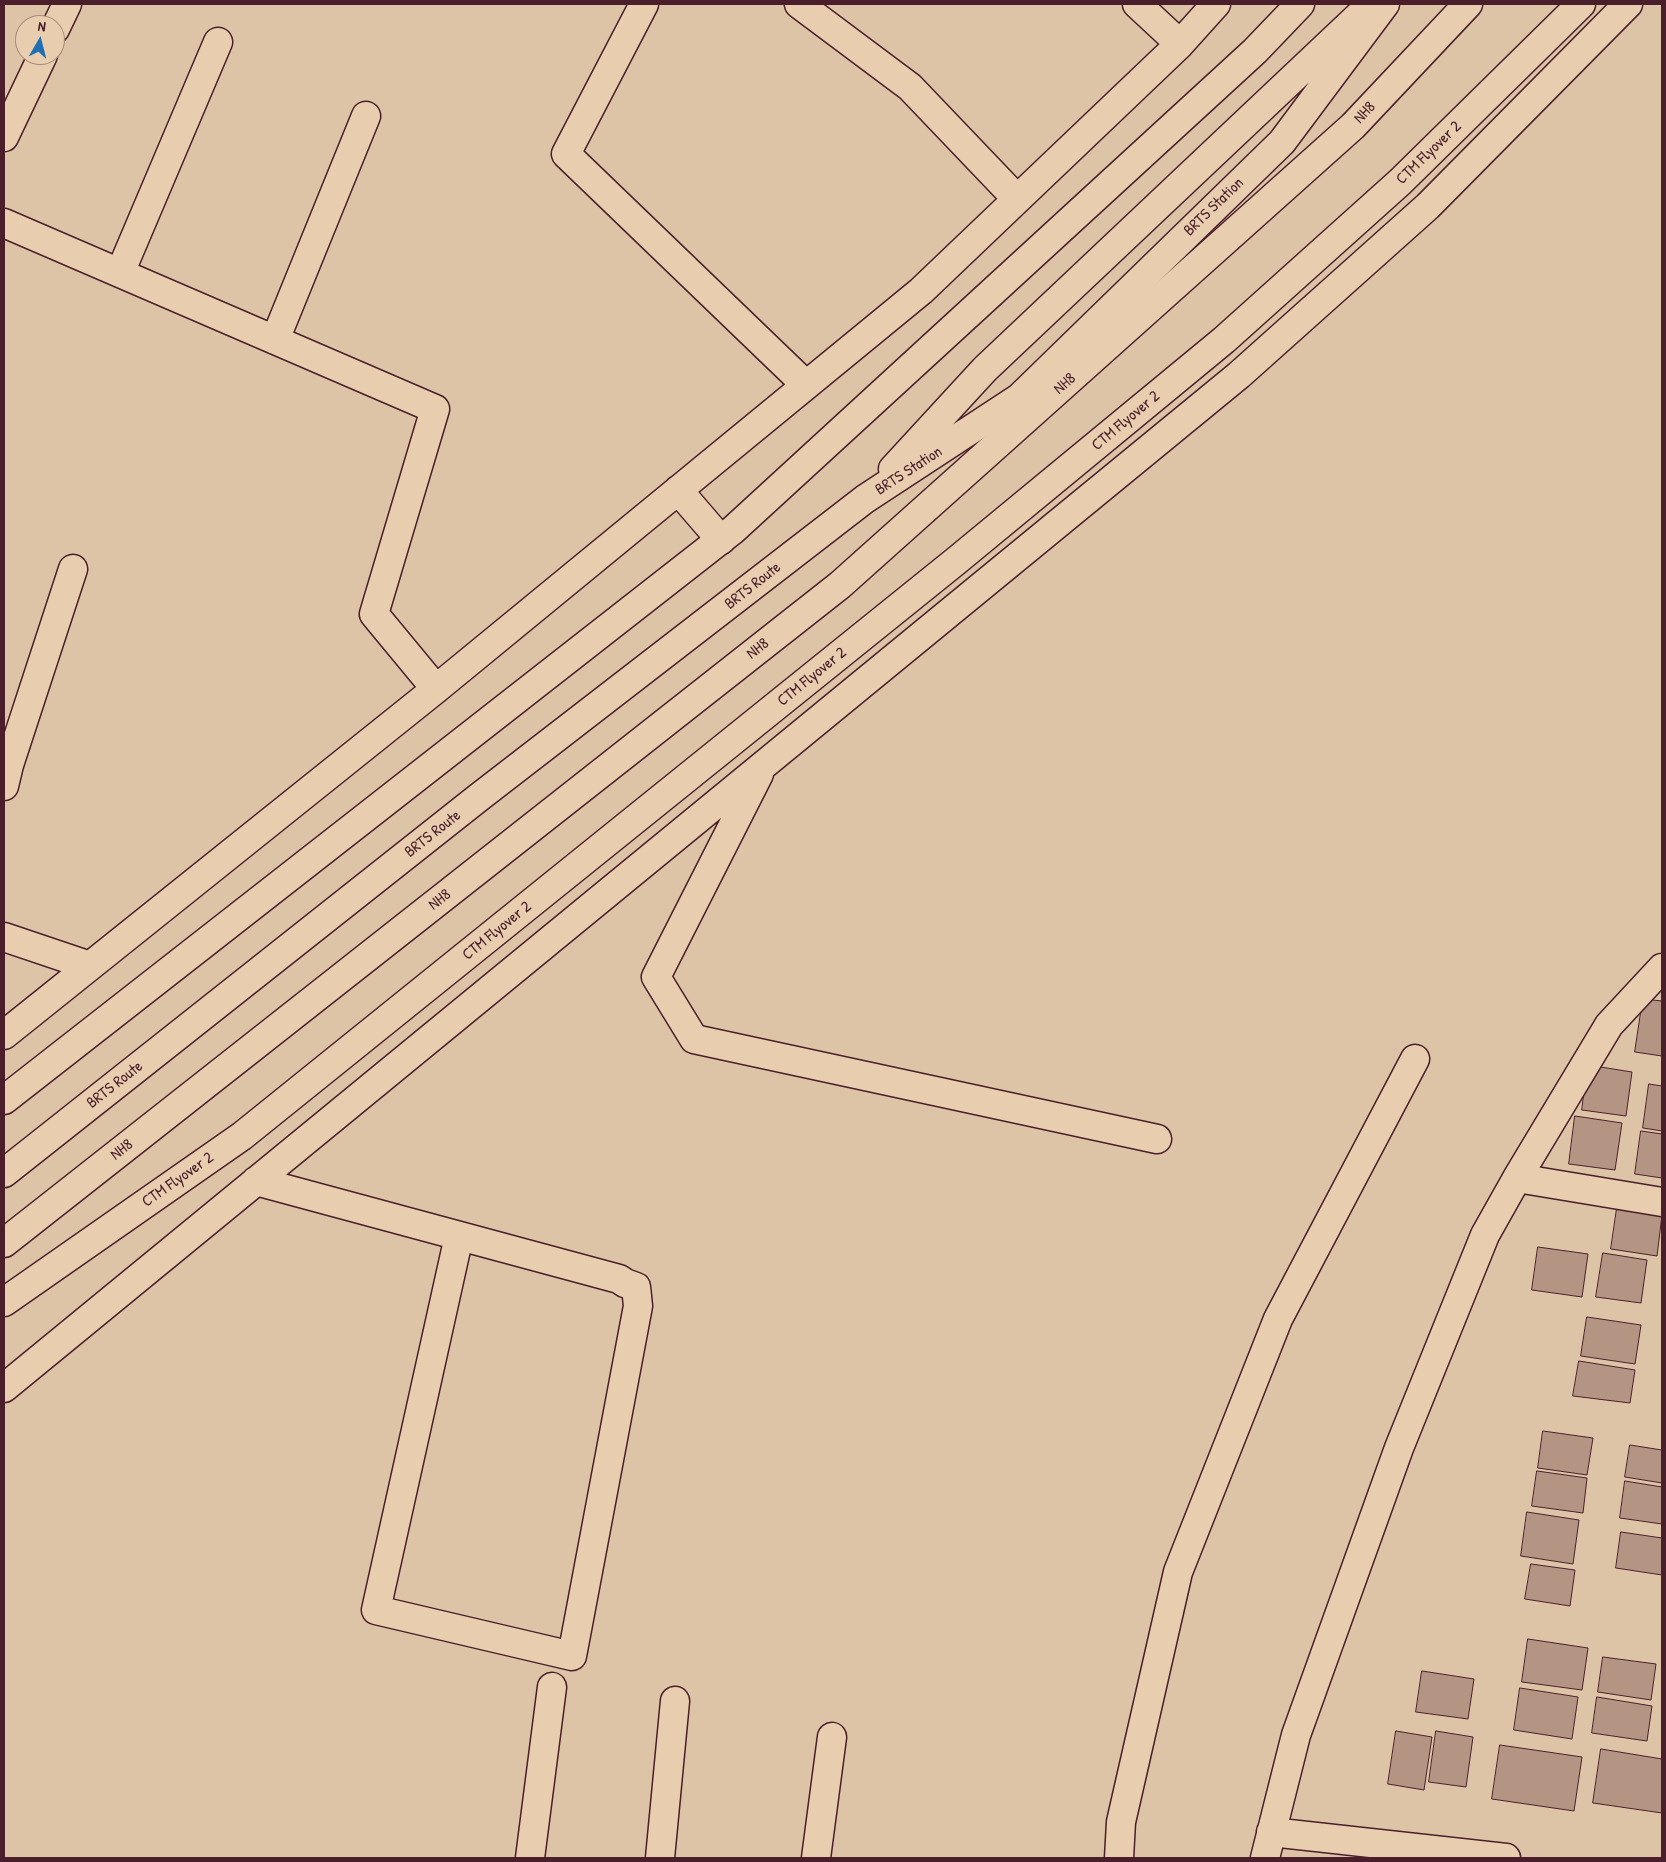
<!DOCTYPE html>
<style>
body{margin:0}
#map{position:relative;width:1666px;height:1862px;overflow:hidden;background:#dec4a7;font-family:"Patrick Hand",sans-serif}
canvas{display:block}
.frame{position:absolute;inset:0;border:5px solid #4a1f2b;pointer-events:none}
.north{position:absolute;left:15px;top:15px;width:50px;height:50px;box-sizing:border-box;background:#e8ceaf;border:1px solid #a9887a;border-radius:50%;rotate:8deg;font-size:14px;font-weight:700;line-height:20px;text-align:center;color:#4a1f2b}
.north::after{content:'';display:block;margin:auto;width:18px;height:22px;background:#1f6fb2;clip-path:polygon(50% 0,100% 100%,50% 72%,0 100%)}
</style>
<div id="map">
<canvas width="1666" height="1862"></canvas>
<div class="frame"></div>
<div class="north">N</div>
</div>
<script>
const c = document.querySelector('canvas').getContext('2d');
c.lineJoin = 'round';
function fill(path, color) { c.fillStyle = color; c.fill(path, 'evenodd'); }
function strokePath(path, color, width, dash) { c.strokeStyle = color; c.lineWidth = width; c.lineCap = dash ? 'butt' : 'round'; c.setLineDash(dash || []); c.stroke(path); }
function label(font, color, halo, rows, align = 'center') {
  c.font = font + ' "Patrick Hand",sans-serif'; c.lineWidth = 5; c.setLineDash([]); c.textBaseline = 'middle'; c.strokeStyle = halo; c.fillStyle = color; for (const [text, x, y, turn = 0] of rows) {
    c.save(); c.translate(x, y); c.rotate((+turn || 0) * Math.PI / 180); c.textAlign = isNaN(turn) ? turn : align; if (halo) c.strokeText(text, 0, 0); c.fillText(text, 0, 0); c.restore();
  }
}
const building = new Path2D(`
 M1643 999 1662 1001V1056L1635 1052Z
 M1588 1065 1632 1072 1626 1116 1582 1110Z
 M1649 1084 1662 1086V1131L1643 1128Z
 M1575 1116 1622 1123 1615 1170 1569 1164Z
 M1641 1131 1662 1134V1178L1635 1174Z
 M1617 1208 1662 1215 1657 1256 1611 1249Z
 M1538 1247 1588 1254 1582 1297 1532 1290Z
 M1603 1253 1647 1260 1641 1303 1596 1297Z
 M1587 1317 1641 1325 1635 1364 1581 1356Z
 M1579 1361 1635 1370 1630 1403 1573 1396Z
 M1543 1431 1593 1438 1587 1475 1538 1468Z
 M1630 1445 1662 1450V1483L1625 1477Z
 M1537 1471 1587 1478 1583 1513 1532 1506Z
 M1625 1481 1662 1487V1524L1620 1518Z
 M1527 1512 1579 1520 1573 1564 1521 1556Z
 M1621 1532 1662 1538V1575L1616 1568Z
 M1531 1564 1575 1570 1570 1606 1525 1599Z
 M1528 1639 1588 1648 1582 1690 1522 1682Z
 M1603 1657 1656 1664 1651 1700 1598 1692Z
 M1422 1671 1474 1679 1468 1719 1416 1712Z
 M1520 1688 1578 1697 1572 1739 1514 1730Z
 M1597 1697 1652 1706 1647 1741 1592 1733Z
 M1396 1731 1432 1737 1424 1790 1388 1784Z
 M1436 1731 1473 1737 1466 1787 1429 1782Z
 M1500 1745 1582 1757 1574 1811 1492 1799Z
 M1601 1749 1662 1759V1813L1593 1803Z`);
fill(building, '#b49584');
strokePath(building, '#4a1f2b', 1);
const minor = new Path2D(`
 M644 4 566 154 806 385
 M799 4 910 87 1017 199
 M1137 4 1180 44
 M55 29 67 4
 M4 137 43 55
 M4 223 435 409 374 614 436 689
 M120 273 218 42
 M275 340 366 116
 M893 469 985 369 1362 13
 M678 490 721 540
 M759 774 656 977 694 1039 1157 1139
 M4 786 9 765 73 569
 M4 937 90 966
 M4 1035 436 689 921 291 1180 44 1216 4
 M4 1173 478 798 865 499 1019 398 1282 142 1385 4
 M1517 1178 1662 1202
 M256 1181C377 1213 498 1246 619 1279L625 1283 636 1287 638 1306 572 1656 376 1610 459 1236
 M4 1388 1239 375 1428 206 1628 4
 M1271 1832 1506 1858
 M530 1858 552 1687
 M660 1858 675 1701
 M816 1858 832 1737
 M1119 1858 1121 1822 1178 1572 1278 1319 1415 1059
 M1265 1858 1296 1735 1399 1448 1485 1235 1517 1178 1609 1025 1662 968`);
const major = new Path2D(`
 M4 1100 733 530 1255 51 1300 4
 M4 1243 840 585 1353 126 1468 4
 M4 1302 242 1136 956 561 1224 340 1400 182 1581 4`);
strokePath(minor, '#4a1f2b', 31);
strokePath(major, '#4a1f2b', 31);
strokePath(minor, '#e8ceaf', 28);
strokePath(major, '#e8ceaf', 28);
label('16px', '#4a1f2b', '#e8ceaf', [
 ["NH8",1365,113,-47],
 ["CTM Flyover 2",1429,153,-44],
 ["BRTS Station",1214,207,-44],
 ["NH8",1065,384,-42],
 ["CTM Flyover 2",1126,421,-40],
 ["BRTS Station",909,471,-33],
 ["BRTS Route",753,586,-38],
 ["NH8",758,649,-38],
 ["CTM Flyover 2",812,677,-39],
 ["BRTS Route",433,834,-38],
 ["NH8",440,900,-38],
 ["CTM Flyover 2",497,931,-39],
 ["BRTS Route",115,1085,-38],
 ["NH8",122,1150,-38],
 ["CTM Flyover 2",178,1180,-35]
]);
</script>
